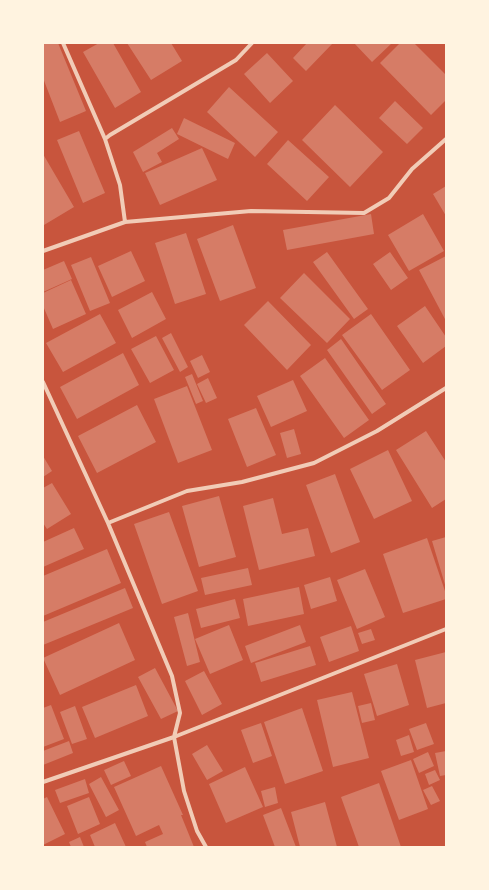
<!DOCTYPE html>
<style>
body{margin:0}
#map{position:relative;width:489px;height:890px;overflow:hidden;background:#c8553d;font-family:Arial,sans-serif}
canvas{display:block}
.frame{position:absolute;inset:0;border:44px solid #fff3e0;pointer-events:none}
</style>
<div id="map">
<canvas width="489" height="890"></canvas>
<div class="frame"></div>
</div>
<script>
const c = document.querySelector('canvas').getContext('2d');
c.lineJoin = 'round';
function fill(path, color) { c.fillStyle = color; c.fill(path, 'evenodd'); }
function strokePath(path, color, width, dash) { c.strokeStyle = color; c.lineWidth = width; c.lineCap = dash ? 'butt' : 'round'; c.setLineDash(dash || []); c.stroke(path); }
fill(new Path2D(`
 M43 43H58L86 111 60 122 43 78Z
 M99 43H113L141 92 115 108 83 52Z
 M127 43H171L182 61 151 80Z
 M307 43H333L306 71 293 58Z
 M354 43H392L372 62Z
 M400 43H414L446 75V100L431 115 380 63Z
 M267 53 293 81 270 103 244 74Z
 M229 87 278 132 255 157 207 112Z
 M395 101 423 128 407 144 379 118Z
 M335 105 383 152 350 187 302 140Z
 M184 118 235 143 228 159 177 134Z
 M172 128 179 139 157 153 162 162 143 172 133 152Z
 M79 131 105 193 83 203 57 140Z
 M288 140 329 177 307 201 267 164Z
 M202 148 217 180 160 205 145 173Z
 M43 154 74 207 44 225 43 224Z
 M446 186V216L433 194Z
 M371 214 374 234 287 250 283 230Z
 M423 214 444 251 409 271 388 235Z
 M233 225 256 288 220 301 197 239Z
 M186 233 206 294 175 304 155 243Z
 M131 251 145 281 112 297 98 266Z
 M327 252 368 309 354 319 313 262Z
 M390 252 408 278 391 290 373 264Z
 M446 256V321L419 270Z
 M91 257 110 303 90 311 71 265Z
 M64 261 72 279 43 292V270Z
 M304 273 350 319 327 343 280 298Z
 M71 280 86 314 53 329 43 306V293Z
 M152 292 166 319 132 338 118 310Z
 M268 301 311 345 287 370 244 325Z
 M425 306 446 337V346L423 363 397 326Z
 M100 314 116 343 63 372 46 343Z
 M371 314 410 370 382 390 342 335Z
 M171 333 188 367 180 372 162 338Z
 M156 336 174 370 150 383 131 349Z
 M341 339 386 404 372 414 327 350Z
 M123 353 139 385 77 419 60 387Z
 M202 355 210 372 198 378 190 361Z
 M325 358 369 420 344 438 300 376Z
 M192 374 203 401 196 404 185 377Z
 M208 378 217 398 206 403 197 384Z
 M293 380 307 411 271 427 257 396Z
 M187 386 212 450 178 463 154 399Z
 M137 405 156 442 97 473 78 436Z
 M256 408 276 455 247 467 228 419Z
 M294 429 301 454 287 458 280 433Z
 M426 431 446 462V499L432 508 396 450Z
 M388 450 412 501 374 519 350 469Z
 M43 456 52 471 43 477Z
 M335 474 360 542 331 553 306 485Z
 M52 483 71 514 47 529 43 523V488Z
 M219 496 236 557 199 567 182 506Z
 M273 498 282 534 308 528 315 556 259 570 243 506Z
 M169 512 198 591 162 604 134 524Z
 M74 528 84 549 43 567V542Z
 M446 537V588L432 541Z
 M427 538 446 594V599L403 613 383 554Z
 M107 549 121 583 43 616V576Z
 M248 568 252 585 205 595 201 578Z
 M365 569 385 617 357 629 337 580Z
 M330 577 337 601 311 609 304 585Z
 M299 587 304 614 248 626 243 599Z
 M125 588 133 608 43 645V622Z
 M235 599 240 618 201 628 196 609Z
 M188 613 200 662 187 666 174 617Z
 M119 623 135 660 60 695 43 658Z
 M229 625 243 660 210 674 195 639Z
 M300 625 306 642 251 663 245 646Z
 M351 626 359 651 329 662 320 637Z
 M371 629 375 640 362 644 358 633Z
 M310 646 316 665 261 682 255 663Z
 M446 652V703L427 708 415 660Z
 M397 664 409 705 377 716 364 674Z
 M155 668 178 711 161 719 138 677Z
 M204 671 222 704 202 715 185 681Z
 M136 685 148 716 95 738 82 707Z
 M352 692 369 758 333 767 317 700Z
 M371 703 375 720 362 723 358 706Z
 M51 705 64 739 43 747V708Z
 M75 706 87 739 72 744 60 712Z
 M302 708 323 771 285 784 264 722Z
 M261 723 272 756 253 763 241 730Z
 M426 723 434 744 417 750 409 729Z
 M409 735 414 752 401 756 396 740Z
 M69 741 73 753 43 765V751Z
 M207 745 223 771 207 780 192 754Z
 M446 751V775L440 776 435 753Z
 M428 752 434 766 419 773 413 759Z
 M411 760 428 809 399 820 381 771Z
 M124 761 131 776 111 785 104 770Z
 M161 766 183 815H181L194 847H147L145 842 163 834 159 825 136 836 114 787Z
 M245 767 263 807 226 823 209 784Z
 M435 770 440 780 429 785 425 774Z
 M101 777 119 810 106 817 89 784Z
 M85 779 89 793 60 803 55 790Z
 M379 783 401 847H359L341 797Z
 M432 786 440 801 431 805 423 790Z
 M275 787 278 803 265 807 261 791Z
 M47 797 65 834 43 845V799Z
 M89 797 100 824 78 834 67 806Z
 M325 802 337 847H300L291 812Z
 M281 808 296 847H275L263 815Z
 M115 823 126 847H95L90 835Z
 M80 837 84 847H71L69 842Z`), '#d67c66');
strokePath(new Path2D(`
 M63 43 105 139 120 185 125 222
 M105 139 110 135 236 60 252 43
 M43 251 125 222 251 211 364 213 389 198 412 169 446 139
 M43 382 108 523 172 676 180 713 174 737 184 791 197 831 206 847
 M108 523 187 491 242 482 314 463 377 431 446 388
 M43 782 174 737 446 629`), '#f1ccb7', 4);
</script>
